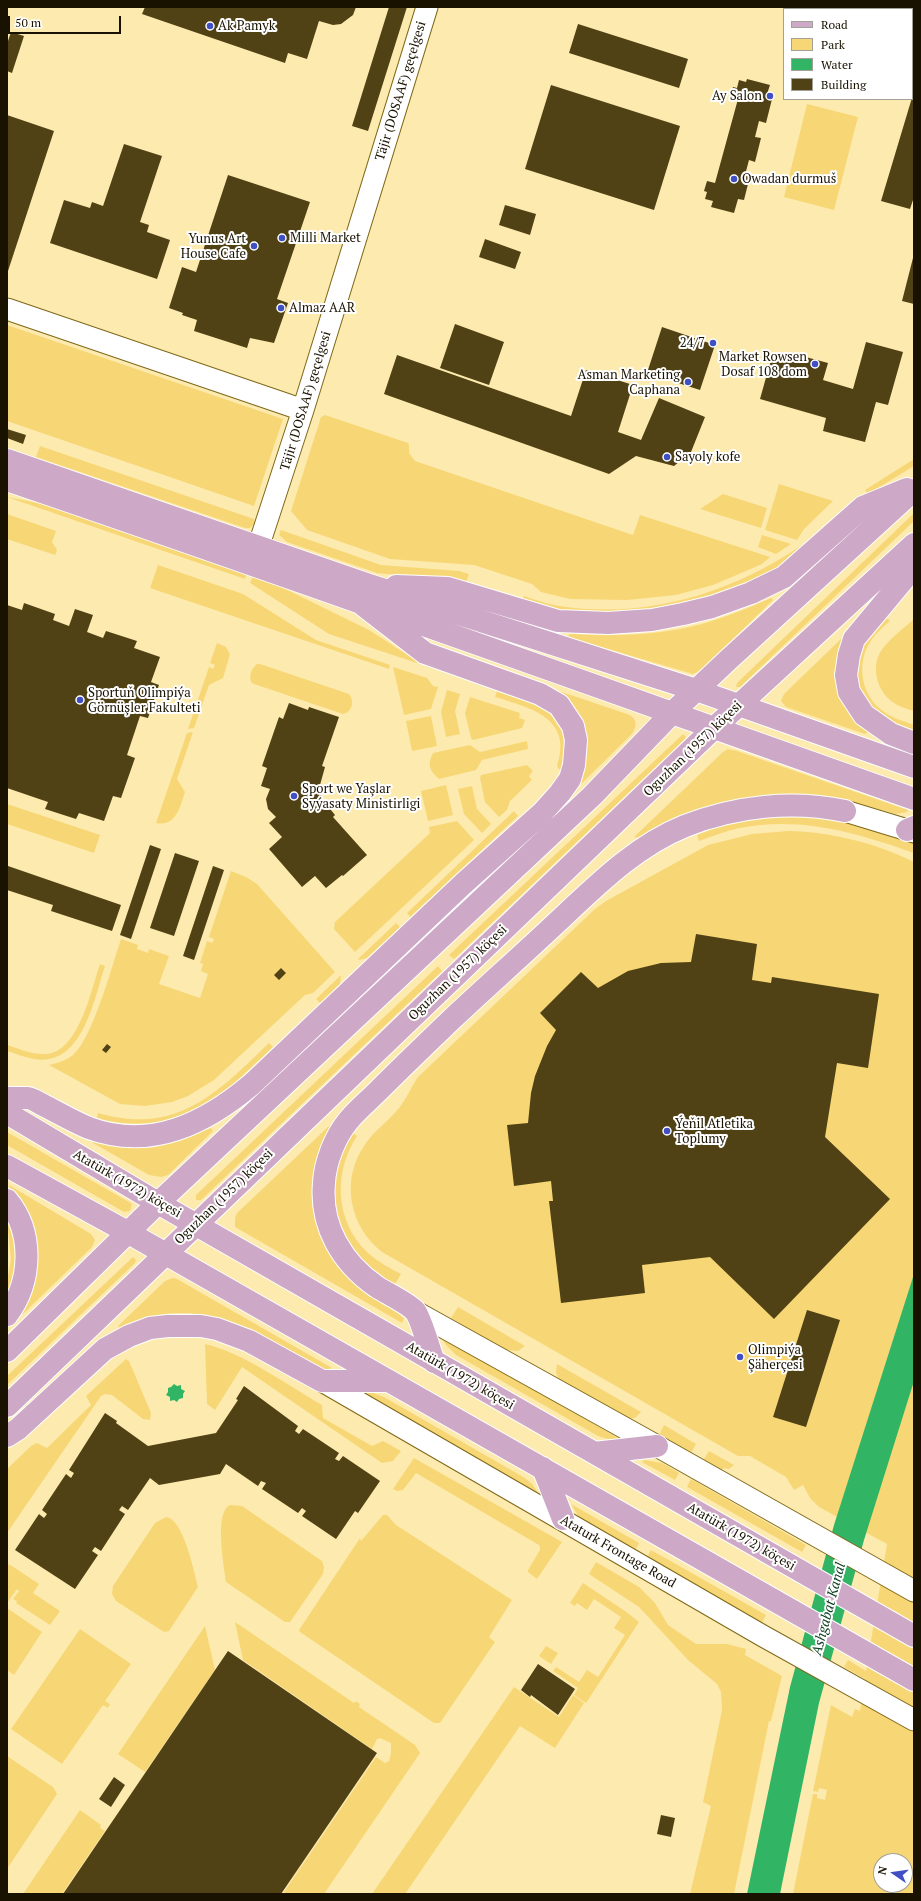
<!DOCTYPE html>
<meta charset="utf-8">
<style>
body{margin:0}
#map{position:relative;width:921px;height:1901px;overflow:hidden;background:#fdeaaf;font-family:"PT Serif",serif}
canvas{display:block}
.frame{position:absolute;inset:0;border:8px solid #191200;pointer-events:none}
.legend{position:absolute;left:783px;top:8px;width:130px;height:92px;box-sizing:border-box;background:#fff;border:1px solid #a3a099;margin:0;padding:5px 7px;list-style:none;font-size:12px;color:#191200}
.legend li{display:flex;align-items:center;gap:8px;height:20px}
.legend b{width:20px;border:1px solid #a3a099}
.north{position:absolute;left:873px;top:1853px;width:40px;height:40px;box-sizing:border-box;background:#fff;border:1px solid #a3a099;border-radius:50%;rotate:283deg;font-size:11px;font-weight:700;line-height:16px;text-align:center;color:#191200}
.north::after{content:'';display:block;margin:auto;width:14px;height:18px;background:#404fc3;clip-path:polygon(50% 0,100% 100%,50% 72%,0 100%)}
.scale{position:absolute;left:8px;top:16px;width:113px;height:18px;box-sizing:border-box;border:2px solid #191200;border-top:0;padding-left:5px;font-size:12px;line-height:14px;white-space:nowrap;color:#191200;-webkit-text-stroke:3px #fff;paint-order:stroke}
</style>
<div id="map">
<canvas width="921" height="1901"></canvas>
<div class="frame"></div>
<ul class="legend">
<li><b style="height:5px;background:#cda9c7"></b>Road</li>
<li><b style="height:11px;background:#f7d775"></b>Park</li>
<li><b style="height:11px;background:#31b565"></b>Water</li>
<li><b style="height:11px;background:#504215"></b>Building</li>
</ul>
<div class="north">N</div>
<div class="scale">50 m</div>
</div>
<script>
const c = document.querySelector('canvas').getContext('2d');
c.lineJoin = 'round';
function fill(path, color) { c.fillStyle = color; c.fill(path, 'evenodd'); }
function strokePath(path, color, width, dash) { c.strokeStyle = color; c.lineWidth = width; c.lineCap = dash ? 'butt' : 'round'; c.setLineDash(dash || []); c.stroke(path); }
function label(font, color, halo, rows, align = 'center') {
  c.font = font + ' "PT Serif",serif'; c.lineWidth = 4; c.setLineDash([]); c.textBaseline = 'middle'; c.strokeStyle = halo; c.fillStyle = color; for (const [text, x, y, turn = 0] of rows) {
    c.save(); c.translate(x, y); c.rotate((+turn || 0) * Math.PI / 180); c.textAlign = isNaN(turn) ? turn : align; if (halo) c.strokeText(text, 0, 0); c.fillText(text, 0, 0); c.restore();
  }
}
fill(new Path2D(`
 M812 7H855V9H819Z
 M807 104 858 117 834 210 784 197Z
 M7 325 283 419 254 506 7 421Z
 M325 415 408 443 409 445V453L415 461 633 535 640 515 770 557 762 564 732 577 713 585 676 595 627 600 570 599 541 592 532 584 474 565 390 559 307 530 291 511 321 417Z
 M40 446 254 519 255 523 250 528H245L36 457Z
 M914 459V466L868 494 865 490Z
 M779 484 833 501 804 529 797 540 765 530Z
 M723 494 767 508 761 528 700 509Z
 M7 497 43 504 247 573 245 579Z
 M914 513V521L740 687H736L737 683Z
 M7 514 56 531 52 542 57 550 55 555 7 539Z
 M281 530 381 565 459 571 469 574 466 582 377 573 287 542 279 535Z
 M762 535 791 544 776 554 758 547Z
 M812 538 778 567 752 581 716 596 649 612 569 613 522 601 524 596C536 600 547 604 559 606 650 620 739 591 812 538Z
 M158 565 243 594 316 640 390 665 389 669 150 588Z
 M253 576 267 580 369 630 417 661V663L329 634 250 583Z
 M771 598 773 600 700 671 693 674 567 637 570 634C609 636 647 636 685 628 715 622 743 610 771 598Z
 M884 616 890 621C882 628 874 635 869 644 856 666 862 696 883 711 892 718 903 721 914 725V733L896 726 866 705 855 679 858 650Z
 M914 619V711C907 709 900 707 894 703 878 693 870 668 881 651 889 639 903 629 914 619Z
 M842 638 868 732 865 734 786 707 781 701 784 694Z
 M217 643 226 647 230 654 223 678 209 685 194 728 188 729 209 667 213 669 215 665 210 663Z
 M257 664H260L349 694C355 702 352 712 343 714L254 684 251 682C249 675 251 669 257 664Z
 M393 667 427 678 433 686 438 687 431 709 404 715Z
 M553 689 627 714C637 717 638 727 631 735L577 788C596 752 587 712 553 689Z
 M447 690 460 694 455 711 460 734 446 737 441 712Z
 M497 691C544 707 575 713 561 772L557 766C573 718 531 708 495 697Z
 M470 697 520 713 519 718 525 720 522 728 473 740 471 738 465 713Z
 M431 716 437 746 412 751 406 721Z
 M193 732 177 779 185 792C180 807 176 827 156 823L187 733Z
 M683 734 686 737 685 739 454 959 449 955Z
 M527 741 528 749 482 760 476 770 439 779C429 770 427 765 433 753L470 745 480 752Z
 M728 749 737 751 908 810 907 812 896 814 846 800 821 796 774 795 747 798 664 824 639 838 634 837 723 752Z
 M527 765 533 771 529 776 532 780 510 801 507 810 499 817 485 802 480 778 481 775Z
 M446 785 453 815 428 821 421 791Z
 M472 786 477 809 491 824 482 833 464 814 458 789Z
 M7 804 100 835 94 853 7 824Z
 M514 811 518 816 410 917 407 913Z
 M799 816 834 819 856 824 914 843V853C857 833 801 816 740 828 726 831 713 836 699 841L697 835C729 820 763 817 799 816Z
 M457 821 474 840 355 952 334 929 335 922 430 833 429 827Z
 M788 831C831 832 876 843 914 862V1894H793L813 1794H817V1798L825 1800 827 1790 819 1788 818 1792 813 1791 831 1705 852 1717 855 1709 860 1711 865 1679 844 1667 848 1660 866 1671 887 1544 819 1507 810 1498 803 1485 794 1490 786 1477 750 1456H738L382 1252C350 1227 340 1181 364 1146 373 1131 388 1122 399 1108 407 1098 411 1087 418 1077L595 909 606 901 708 845 752 834ZM881 1861H905V1885H881Z
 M231 871 246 877 257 884 335 972 313 993 305 995 214 1080 188 1096 172 1102 145 1106 120 1104 49 1065C58 1063 68 1060 74 1054 93 1036 112 966 121 939L138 945 137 949 148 953 149 949 169 956 159 984 200 998 208 974 201 971 203 964 200 963 207 941 212 943 214 939 209 937Z
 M396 923 400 927 367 958 359 960 358 959Z
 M100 964 105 966C95 996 85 1053 49 1059 35 1062 20 1055 7 1051V1045C20 1049 33 1055 46 1054 79 1052 91 990 100 964Z
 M438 966 442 971 201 1200H196V1195Z
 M341 975 340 984 320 1003 316 999Z
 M269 1043 273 1047 225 1092C188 1121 143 1131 97 1118L98 1113C177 1136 217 1093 269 1043Z
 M329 1126 331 1127 326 1246 341 1269 355 1284 370 1296 397 1312 404 1318 402 1323 235 1227V1218L237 1213Z
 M211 1128 213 1131 168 1175 161 1177 149 1175 93 1143V1138L174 1141Z
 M7 1132 129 1202 132 1204 130 1211 124 1212 7 1145Z
 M353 1133 357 1136C333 1173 335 1221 367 1252 377 1261 389 1268 401 1274L394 1286C382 1278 368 1269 358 1257 352 1250 343 1238 340 1229 329 1197 332 1160 353 1133Z
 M9 1185 91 1234 95 1240 92 1247 23 1314 22 1311C30 1288 40 1268 36 1242Z
 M7 1221C20 1245 16 1270 7 1295V1282L11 1259Z
 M133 1257 136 1260 135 1263 7 1385V1376Z
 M173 1278 177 1279 332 1368 325 1370 318 1368C264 1338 212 1299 146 1318 137 1321 129 1326 121 1329L118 1326 165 1281Z
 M458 1307 525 1346 518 1351 506 1350 451 1318Z
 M441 1337 623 1441 610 1440 598 1436 456 1355 446 1345Z
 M205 1344C242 1352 289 1386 322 1405L323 1418 372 1446 383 1441 401 1451 393 1461 382 1463 242 1367 215 1410 207 1404Z
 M126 1359 129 1361 151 1413 150 1420 143 1419 112 1395 105 1394 101 1396 7 1533V1469L31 1446 37 1443 47 1448 91 1405 86 1396Z
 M557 1364 641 1412 635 1418H628L559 1380 556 1373Z
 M368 1391 384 1397 525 1478 532 1484 538 1493 537 1495 360 1392Z
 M664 1425 696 1444 690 1455 661 1437 660 1433Z
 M709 1451 734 1465 729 1469 724 1468 720 1471 702 1462Z
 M414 1458 562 1542 537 1579 528 1572V1570L540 1550V1547L539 1545 416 1473 403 1490 397 1491 393 1489Z
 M644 1460 662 1463 679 1473 675 1480 642 1462Z
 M691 1479 806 1545 802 1552 687 1487Z
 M571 1504 639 1543 635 1551 580 1519Z
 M230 1505 242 1506 322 1561 324 1567 323 1574 290 1622H285L226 1582C224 1566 214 1512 230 1505Z
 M383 1515H387L396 1525 512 1600 489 1637 495 1642 440 1723H434L300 1632 299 1630 360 1538 361 1541Z
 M166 1517C183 1518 194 1571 198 1587L169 1631 164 1632 116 1601 112 1594 113 1586 155 1523Z
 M651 1550 766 1615 762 1623 647 1557Z
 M596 1562 639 1587 655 1603 668 1625 696 1644H727L746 1649 745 1655 782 1676 771 1721H769L734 1894H690L711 1806 703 1802 722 1710 721 1692 717 1684 688 1660 639 1607 589 1574Z
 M9 1564 39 1584 33 1593 60 1611 50 1625 16 1603 17 1601 13 1599 19 1591 17 1589 7 1603V1568Z
 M583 1583 625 1611 639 1622 586 1703 574 1695 578 1688 553 1671 556 1667 579 1682 587 1670 598 1677 625 1635 614 1628 621 1617 594 1599 587 1610 577 1603 575 1606 570 1603Z
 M7 1608 42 1632 14 1675 7 1670Z
 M235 1622 354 1703 356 1701 360 1704 359 1707 415 1745 420 1753 324 1894H287L284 1892 376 1757 385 1763 389 1761 391 1753V1743L380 1738 377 1739 372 1749 243 1660Z
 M205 1626 215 1670 145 1772 118 1754Z
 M80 1629 131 1664 105 1701 110 1704 108 1708 103 1705 62 1764 11 1729Z
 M546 1646 558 1653 551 1664 539 1656Z
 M514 1687 559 1717 573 1695 584 1703 555 1748 520 1726 405 1894H372Z
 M7 1756 53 1787 57 1794 7 1869Z
 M80 1810 101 1825 100 1828 105 1831 62 1894H23Z`), '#f7d775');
fill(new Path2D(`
 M914 1274V1381L864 1540 819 1703 780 1894H747L790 1687 834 1525Z
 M174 1384 177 1386 181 1385V1389L185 1391 183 1394V1398L179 1399 177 1402 174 1400 170 1401V1397L166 1395 168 1392V1388L171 1387Z`), '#31b565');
fill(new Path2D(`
 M145 7H356L353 15 341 24 333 25 319 21 307 59 288 53 285 63 142 14Z
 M389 7H407L368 131 352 126Z
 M578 24 688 59 679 88 569 53Z
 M11 32 24 36 12 73 7 71V44Z
 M747 79 770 85 766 97 772 99 766 123 759 121 755 137 761 138 755 162 749 160 745 175 750 176 744 200 738 199 734 213 711 207 713 201 705 199 707 192 704 191 707 181 715 183 738 99 730 97 733 87 737 88 739 80 746 82Z
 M551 85 680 126 654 210 525 169Z
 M914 91V197L910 209 881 201Z
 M7 115 54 131 7 274Z
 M124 144 162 156 140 222 149 225 147 232 170 240 157 279 50 243 64 200 90 208 92 202 103 206Z
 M228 175 310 202 277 299 288 303 274 343 250 338 247 348 194 331 197 320 182 315 183 313 169 308 182 267 196 272Z
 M505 205 536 214 530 235 499 225Z
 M485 239 521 252 515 269 479 257Z
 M914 254V304L902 301Z
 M455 324 504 342 489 385 440 368Z
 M662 327 715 345 700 390 647 373Z
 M866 342 903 352 888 405 876 402 865 442 823 431 826 418 760 399 772 356 800 363 802 356 828 363 823 380 853 389Z
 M397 355 571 416 586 370 633 385 618 432 641 440 659 398 705 417 691 452 674 466 636 456 609 474 384 394Z
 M7 429 26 435 23 444 7 438Z
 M24 603 55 614 53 620 69 626 75 609 93 615 87 632 103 638 106 631 137 641 134 648 160 657 151 682 159 685 148 718 140 716 127 755 135 758 121 798 113 796 104 821 79 813 76 819 45 809 48 802 7 788V605L22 610Z
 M289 703 308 710 309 707 339 717 322 766 325 767 320 785V793L323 800 335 815 333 817 367 855 343 876 342 875 326 888 315 876 302 887 269 849 282 837 269 823 276 817 268 809 266 799 270 789 261 786 267 768 262 766 279 717 283 719Z
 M150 845 161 849 131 939 120 935Z
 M175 853 199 861 174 936 150 928Z
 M8 866 121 905 112 931 51 911 53 905 7 890Z
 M213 866 224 870 194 960 183 956Z
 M696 934 757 944 752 980 771 983 772 977 879 994 868 1068 837 1063 825 1137 890 1199 774 1319 710 1257 642 1265 645 1293 561 1303 549 1201H553L551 1181 514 1186 507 1125 528 1123 531 1093 535 1076 547 1046 556 1030 540 1013 581 972 598 988 628 971 661 963 691 962Z
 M281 968 286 973 279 980 274 975Z
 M107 1044 111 1047 106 1053 102 1050Z
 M807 1310 840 1320 806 1427 773 1417Z
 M244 1386 298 1426 295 1431 299 1434 303 1429 339 1453 335 1459 339 1461 343 1456 380 1481 358 1513 355 1511 336 1539 302 1516 306 1511 302 1508 298 1513 262 1489 266 1483 261 1481 258 1486 226 1464 220 1474 159 1485 150 1478 128 1510 122 1506 119 1510 125 1514 101 1551 95 1547 92 1551 98 1555 75 1589 15 1550 39 1514 44 1518 47 1514 42 1510 66 1474 71 1478 74 1473 69 1470 105 1413 117 1421 116 1423 148 1446 216 1433 238 1400 236 1399Z
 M228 1651 377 1753 281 1894H63Z
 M538 1664 575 1689 558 1715 531 1695 530 1697 521 1690Z
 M114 1777 125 1785 111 1807 99 1799Z
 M661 1815 675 1818 671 1837 657 1834Z`), '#504215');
const minor = new Path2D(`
 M7 309 303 410
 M253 563 303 410 427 7
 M845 811 914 832
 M416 1312 657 1446 914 1591
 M322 1381 763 1636 914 1720`);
const major = new Path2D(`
 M7 460 369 585 696 690 914 767
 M7 480C310 583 612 692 914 799
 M914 567 854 639 849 655 846 675 849 692 864 715 891 734 914 743
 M396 586 448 588 558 621 608 623 652 620 683 614 712 607 751 593 784 577 863 507 907 489
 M907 830 914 827
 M7 1098C14 1098 22 1098 28 1098 34 1099 40 1104 45 1106 59 1113 74 1122 89 1128 151 1151 206 1123 252 1084L463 884 542 813 560 793 570 779 574 765 576 740 573 726 559 705 540 694 425 653 363 605
 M7 1113 158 1203 914 1636
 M7 1166 129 1233 914 1680
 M7 1200C34 1232 32 1282 7 1315
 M7 1351 158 1203 592 796 672 713 728 660 914 490
 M434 1362C430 1352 421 1318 415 1311 406 1302 388 1294 377 1287 342 1263 320 1226 324 1183 325 1162 335 1137 348 1121 357 1110 368 1101 377 1092 402 1067 427 1043 452 1019 485 988 519 958 552 927 593 889 633 847 685 826 736 806 792 800 845 811
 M7 1406 714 728 914 544
 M7 1436 18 1429 105 1349 129 1336 150 1328 168 1326H201L217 1329 249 1341 322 1381H389
 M594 1453 657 1446
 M543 1468 563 1519`);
strokePath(minor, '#7f6819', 23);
strokePath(major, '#fff', 24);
strokePath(minor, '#fff', 21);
strokePath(major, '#cda9c7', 22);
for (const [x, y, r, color] of [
 [210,26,4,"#404fc3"],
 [770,96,4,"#404fc3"],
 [734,179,4,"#404fc3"],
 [282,238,4,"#404fc3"],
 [254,246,4,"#404fc3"],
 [281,308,4,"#404fc3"],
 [713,343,4,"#404fc3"],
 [815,364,4,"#404fc3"],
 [688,382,4,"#404fc3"],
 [667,457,4,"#404fc3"],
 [80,700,4,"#404fc3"],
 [294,796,4,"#404fc3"],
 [667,1131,4,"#404fc3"],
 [740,1357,4,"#404fc3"]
]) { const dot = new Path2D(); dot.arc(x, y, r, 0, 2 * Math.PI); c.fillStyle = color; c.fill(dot); strokePath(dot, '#fff', 1.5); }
label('13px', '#191200', '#fff', [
 ["Ak Pamyk",218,26],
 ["Ay Salon",762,96,"right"],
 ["Owadan durmuš",742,179],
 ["Milli Market",290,238],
 ["Yunus Art",246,239,"right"],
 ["House Cafe",246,254,"right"],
 ["Almaz AAR",289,308],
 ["24/7",705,343,"right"],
 ["Market Rowsen",807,357,"right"],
 ["Dosaf 108 dom",807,372,"right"],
 ["Asman Marketing",680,375,"right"],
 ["Caphana",680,390,"right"],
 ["Sayoly kofe",675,457],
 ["Sportuň Olimpiýa",88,693],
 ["Görnüşler Fakulteti",88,708],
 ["Sport we Yaşlar",302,789],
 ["Syýasaty Ministirligi",302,804],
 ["Ýeňil Atletika",675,1124],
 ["Toplumy",675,1139],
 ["Olimpiýa",748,1350],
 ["Şäherçesi",748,1365]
], 'left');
label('13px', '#191200', '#fff', [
 ["Täjir (DOSAAF) geçelgesi",401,91,-73],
 ["Täjir (DOSAAF) geçelgesi",306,401,-73],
 ["Oguzhan (1957) köçesi",693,749,-44],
 ["Oguzhan (1957) köçesi",458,973,-44],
 ["Atatürk (1972) köçesi",127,1184,30],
 ["Oguzhan (1957) köçesi",224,1197,-44],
 ["Atatürk (1972) köçesi",460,1376,30],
 ["Atatürk (1972) köçesi",741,1537,30],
 ["Ataturk Frontage Road",618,1552,30]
]);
label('italic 14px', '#0f4223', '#fff', [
 ["Ashgabat Kanal",829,1609,-75]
]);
</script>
